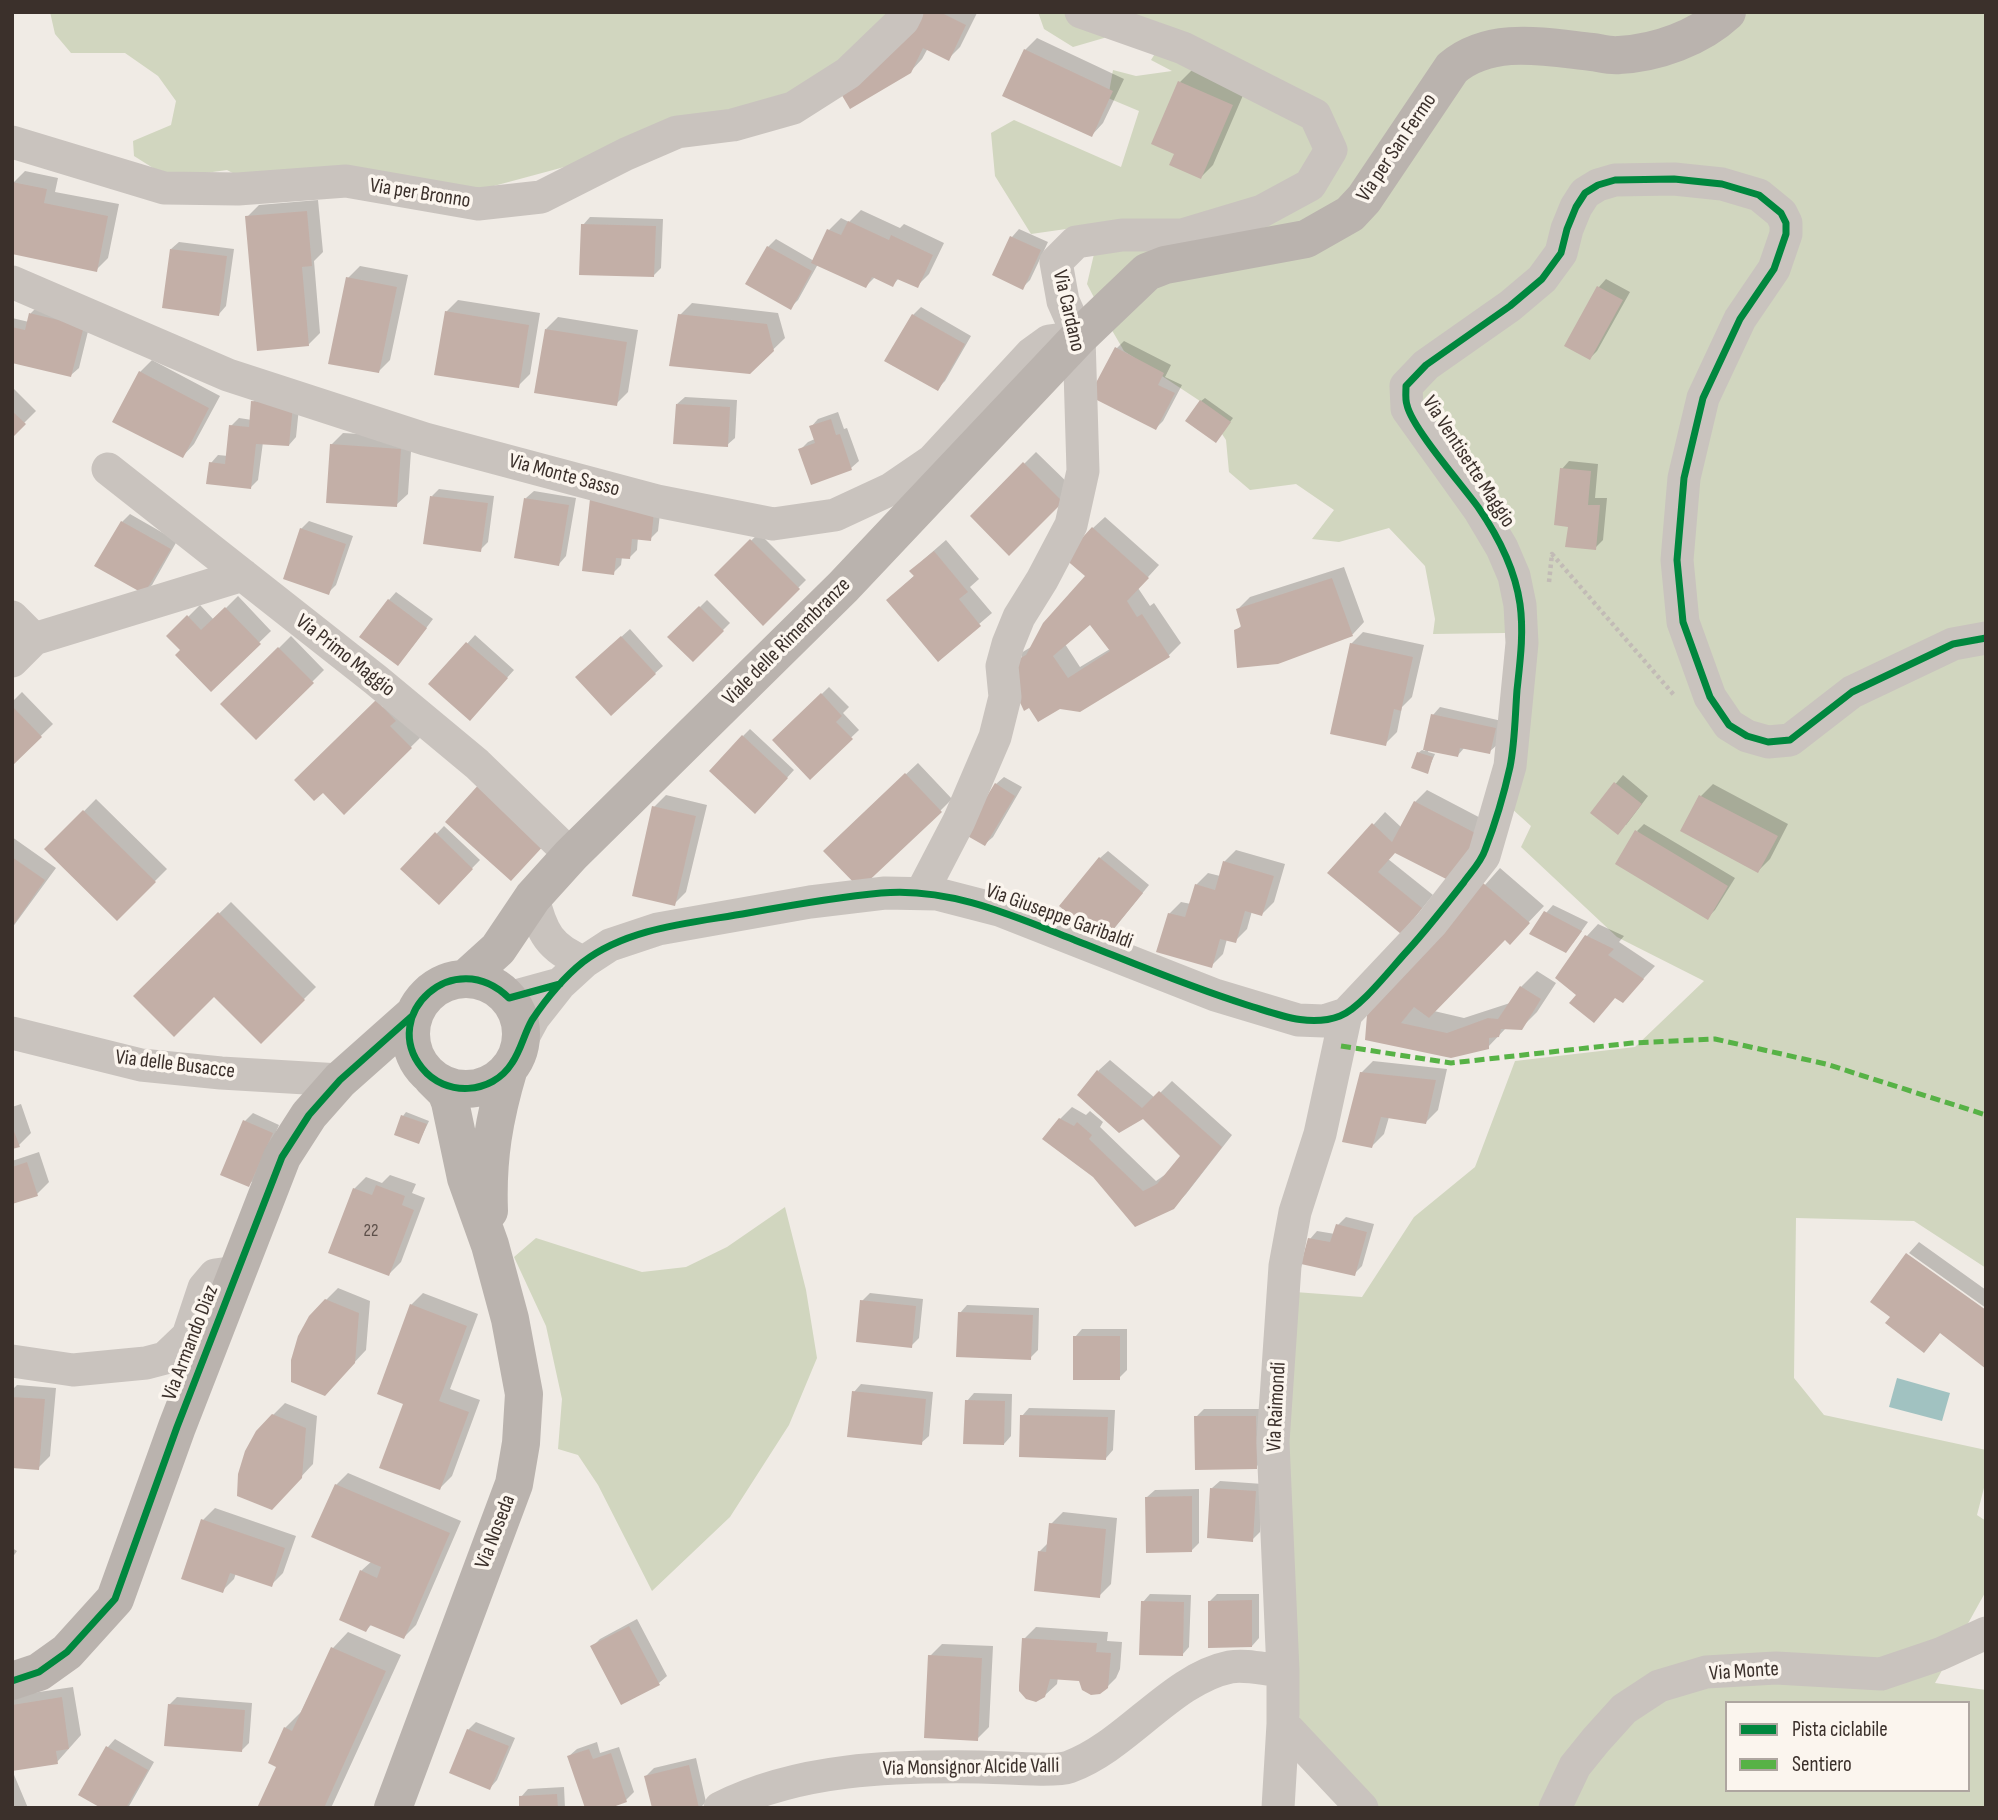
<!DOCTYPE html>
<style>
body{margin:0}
#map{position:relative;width:1998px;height:1820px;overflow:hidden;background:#f0ebe5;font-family:"Sofia Sans Condensed",sans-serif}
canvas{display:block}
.frame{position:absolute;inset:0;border:14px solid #3b302b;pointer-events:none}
.legend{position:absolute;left:1725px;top:1701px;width:245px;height:91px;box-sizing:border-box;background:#fbf5ee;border:2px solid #aea6a0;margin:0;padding:9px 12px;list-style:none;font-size:21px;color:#3b302b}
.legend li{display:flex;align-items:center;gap:14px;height:35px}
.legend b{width:35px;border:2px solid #aea6a0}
</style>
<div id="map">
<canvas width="1998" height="1820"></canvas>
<div class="frame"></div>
<ul class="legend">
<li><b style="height:9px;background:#00873e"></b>Pista ciclabile</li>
<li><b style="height:9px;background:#57b246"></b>Sentiero</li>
</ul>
</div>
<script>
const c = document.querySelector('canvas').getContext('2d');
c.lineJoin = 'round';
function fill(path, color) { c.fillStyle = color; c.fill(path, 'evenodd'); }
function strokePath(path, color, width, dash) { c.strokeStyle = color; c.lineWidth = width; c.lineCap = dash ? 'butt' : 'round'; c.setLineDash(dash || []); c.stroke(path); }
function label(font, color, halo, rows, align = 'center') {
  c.font = font + ' "Sofia Sans Condensed",sans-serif'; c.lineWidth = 7; c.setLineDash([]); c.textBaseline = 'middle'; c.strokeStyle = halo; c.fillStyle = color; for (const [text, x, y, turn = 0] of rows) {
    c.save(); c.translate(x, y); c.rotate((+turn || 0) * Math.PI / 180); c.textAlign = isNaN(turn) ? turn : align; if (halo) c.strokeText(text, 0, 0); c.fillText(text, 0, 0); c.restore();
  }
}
fill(new Path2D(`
 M50 12H897L845 70 720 137 594 159 464 194 242 178 227 170 169 178 134 156 133 141 171 125 176 101 158 76 125 53H71L55 34Z
 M1038 12H1986V1268L1914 1221 1796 1218 1794 1378 1824 1415 1986 1450V1480L1977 1515 1986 1521V1591L1935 1683 1986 1690V1808H1376L1300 1723 1276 1513 1295 1292 1362 1297 1414 1217 1475 1167 1515 1061 1635 1047 1704 981 1617 937 1521 847 1531 826 1511 808 1526 762 1505 633 1433 634 1435 619 1425 566 1389 528 1339 542 1312 539 1334 510 1296 484 1250 490 1229 472 1226 440 1200 401 1124 351 1102 313 1087 284 1101 224 1031 234 995 176 991 133 1014 120 1121 167 1139 111 1108 98 1113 70 1136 76 1172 71 1151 60 1166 36 1159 22 1073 47 1044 29ZM1727 1703H1968V1790H1727Z
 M785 1207 806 1290 817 1358 789 1425 730 1517 652 1591 598 1485 578 1455 558 1449 562 1399 546 1326 514 1257 536 1238 642 1272 686 1267 727 1247Z`), '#d1d6bf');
fill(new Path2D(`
 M1897 1378 1950 1393 1942 1421 1889 1407Z`), '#a1c2c1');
fill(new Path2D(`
 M924 12 977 13 960 47 948 59 928 48 922 59 910 72Z
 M1037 38 1124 79 1103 123 1092 135 1025 50Z
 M1192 70 1244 93 1213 165 1201 177 1176 153 1180 82Z
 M25 171 58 178 55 192 119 204 108 258 96 270 13 183Z
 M318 200 323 252 314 261 320 333 308 345 247 217 259 205Z
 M861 210 900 228 904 224 944 243 929 274 917 286 899 278 893 285 875 277 866 286 818 264 798 300 790 308 747 283 768 247 776 239 814 261 829 230 841 218 849 222Z
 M590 217 663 219 661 268 654 275 583 225Z
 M1019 229 1048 242 1030 280 1022 288 1012 237Z
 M179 242 234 249 226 306 219 314 171 249Z
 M360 266 408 275 390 360 378 372 348 278Z
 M1606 279 1630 292 1597 351 1590 358 1599 287Z
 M458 300 540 313 530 374 518 386 446 312Z
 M692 303 778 313 785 338 750 372 680 315Z
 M38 306 91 319 79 368 71 375 12 361V318L29 322 31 313Z
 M921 307 971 336 945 381 937 389 913 315Z
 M558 317 638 330 628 392 616 404 546 329Z
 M1124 341 1171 365 1165 377 1182 385 1163 421 1156 428 1116 349Z
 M152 360 220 396 194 444 183 456 140 372Z
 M12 387 36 411 12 435Z
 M261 394 300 398 296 437 289 445 263 442 258 480 250 488 211 463 218 455 228 456 231 426 239 418 252 420 253 402Z
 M685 397 737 400 735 438 727 445 677 404Z
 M1205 398 1233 418 1219 437 1201 401Z
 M838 412 844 429 847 428 859 461 851 468 812 483 800 450 808 442 815 439 811 427 818 419Z
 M343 433 412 437 408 494 396 505 331 445Z
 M1036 452 1074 489 1009 553 972 516Z
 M1569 461 1598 464 1595 498H1607L1603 540 1595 548 1569 525 1562 469Z
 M439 489 494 496 488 542 480 550 432 496Z
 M534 491 576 498 566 556 559 564 526 498Z
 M661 505 658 531 650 539 638 537 637 550 629 558 622 557 621 565 613 573 584 569Z
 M130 514 177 541 152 585 144 592 122 522Z
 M1105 517 1159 565 1138 588 1150 606 1154 603 1181 643 1169 655 1080 710 1030 706 1021 653 1031 647 1087 576 1093 528ZM1090 623 1110 649 1080 667 1065 644Z
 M309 521 353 536 336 585 328 593 301 529Z
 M759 533 806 580 763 623 716 575Z
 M946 540 979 579 970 587 992 613 938 659 888 600 915 575 923 560Z
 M1344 567 1364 622 1353 634 1278 662 1236 631 1242 625 1238 609 1250 597Z
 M396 592 433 619 405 656 389 600Z
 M238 596 271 631 211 689 183 650 169 636 200 605 214 620Z
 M707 600 730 623 693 660 670 637Z
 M630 629 663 666 611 713 585 670Z
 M1363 632 1424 645 1412 697 1402 707 1397 732 1385 744 1351 644Z
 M475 635 514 670 477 711 431 684Z
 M291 636 324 670 256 738 223 704Z
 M829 687 849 707 843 713 859 730 810 777 775 740Z
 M389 690 423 735 344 813Z
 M22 692 53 724 12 764V702Z
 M1440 707 1502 721 1497 745 1489 752 1465 747 1458 755 1429 749 1428 752 1435 754 1427 772 1418 753 1422 750 1425 751 1433 715Z
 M750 729 794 770 763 804 743 736Z
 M918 763 952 799 940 811 837 839Z
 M1623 775 1648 796 1626 825 1592 812Z
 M1004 777 1022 787 993 837 985 844 996 784Z
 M1713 784 1788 824 1770 859 1758 871 1682 830 1701 796Z
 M1427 790 1492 824 1467 870 1396 851 1388 859 1433 895 1413 920 1330 873 1385 812 1402 828 1415 802Z
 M666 795 707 805 686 892 674 904 654 807Z
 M96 799 167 869 117 919 47 849Z
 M1644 824 1735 878 1715 910 1707 918 1637 831Z
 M444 826 480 860 439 902 403 869Z
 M12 837 56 868 12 928Z
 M1236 850 1285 864 1274 902 1262 914 1252 911 1247 929 1235 941 1227 939 1223 954 1211 966 1169 914 1181 902 1191 904 1196 885 1208 873 1220 876 1224 862Z
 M1108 851 1149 885 1111 932 1100 858Z
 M1500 868 1544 906 1525 926 1505 938 1434 1011 1464 1018 1510 1003 1521 987 1537 971 1556 983 1537 1012 1521 1028H1506L1488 1047 1369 1016Z
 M231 902 316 987 261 1042 214 994 135 996Z
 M1553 905 1588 922 1573 943 1546 913Z
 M1598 924 1624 936 1619 942 1655 966 1634 989 1616 997 1578 994 1587 936Z
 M1110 1060 1155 1098 1172 1081 1232 1135 1186 1194 1173 1207 1136 1225 1060 1119 1072 1107 1086 1115 1090 1111 1103 1122 1100 1127 1156 1181 1166 1174 1182 1156 1098 1071Z
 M1373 1061 1447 1069 1438 1110 1426 1122 1389 1117 1384 1134 1372 1146 1361 1073Z
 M21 1104 31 1133 19 1145 12 1147V1107Z
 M406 1112 429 1121 419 1142 403 1116Z
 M253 1113 279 1125 256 1178 248 1185 245 1121Z
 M39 1152 49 1182 37 1194 12 1204V1161Z
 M390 1175 416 1184 412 1193 425 1198 401 1262 389 1274 354 1189 366 1177 382 1183Z
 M1346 1217 1374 1224 1362 1266 1354 1274 1310 1239 1317 1231 1335 1234 1338 1225Z
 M1919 1242 1986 1290V1308L1909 1253Z
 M338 1288 370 1301 366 1350 336 1382 326 1300Z
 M423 1293 478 1314 450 1389 480 1400 452 1476 440 1488 405 1403 411 1305Z
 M870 1293 923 1299 919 1338 911 1346 862 1301Z
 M967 1305 1039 1308 1038 1350 1030 1358 960 1313Z
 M1082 1329H1127V1370L1119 1378 1075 1337Z
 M861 1384 933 1392 929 1436 921 1443 854 1392Z
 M17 1385 56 1388 50 1456 38 1468 12 1466V1390Z
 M974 1393 1012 1394 1011 1436 1004 1444 967 1401Z
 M285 1403 317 1416 313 1464 283 1496 273 1415Z
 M1029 1408 1115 1410 1113 1450 1106 1458 1022 1416Z
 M1204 1409H1263L1264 1459 1256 1467 1196 1417Z
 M348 1473 461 1521 416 1625 404 1637 372 1624 366 1630 361 1571 372 1561 336 1485Z
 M1220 1481 1263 1484 1260 1532 1252 1540 1212 1488Z
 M1199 1489V1543L1192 1550 1147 1497 1155 1490Z
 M215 1508 296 1536 283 1573 271 1585 236 1573 234 1579 222 1591 203 1520Z
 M1063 1512 1117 1518 1111 1584 1099 1596 1039 1552 1049 1542 1051 1524Z
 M12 1548 17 1551 12 1558Z
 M1150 1594 1191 1595 1189 1647 1182 1655 1143 1602Z
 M1217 1594H1259V1638L1252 1646 1209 1602Z
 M637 1619 667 1676 659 1683 592 1647 600 1639Z
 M1036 1627 1108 1632 1107 1641 1122 1642 1120 1669 1116 1678 1104 1690 1080 1679 1058 1677 1057 1684 1044 1696 1024 1639Z
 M348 1632 401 1655 331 1808H259L278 1766 285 1728 301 1712 333 1648Z
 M942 1644 993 1646 989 1727 977 1739 930 1656Z
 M73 1687 81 1735 57 1762 12 1769V1696Z
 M177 1697 252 1703 249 1743 241 1751 169 1705Z
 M476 1722 515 1738 497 1780 490 1788 468 1730Z
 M115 1739 154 1762 128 1808H105L81 1794 108 1747Z
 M597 1742 600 1753 619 1747 634 1792 626 1800 569 1756 577 1749Z
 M696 1758 706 1802 700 1808H654L646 1776 654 1768Z
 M12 1770 28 1808H12Z
 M564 1787 565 1808H521V1797L528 1789Z`), '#0003');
fill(new Path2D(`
 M922 12H940L966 25 949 61 923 48 911 73 850 109 837 87Z
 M1024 49 1113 91 1092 137 1002 96Z
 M1178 81 1233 105 1201 179 1169 165 1174 154 1151 144Z
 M12 182 47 189 44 203 108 216 97 272 12 254Z
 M307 211 312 266 302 267 309 346 257 351 245 216Z
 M848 221 889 240 891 235 933 255 918 288 897 279 893 287 872 277 866 288 811 263 827 229 841 235Z
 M581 224 656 226 654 277 579 275Z
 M1010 236 1041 250 1023 290 992 275Z
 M767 246 812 271 791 310 745 284Z
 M170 249 227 256 219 316 162 308Z
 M346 277 397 287 379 373 328 364Z
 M1597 286 1623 300 1590 360 1564 346Z
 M445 311 529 325 519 388 434 375Z
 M29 313 84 326 71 377 12 363V327L25 330Z
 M678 314 767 324 774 351 750 374 669 366Z
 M912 314 965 344 938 391 884 361Z
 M545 329 627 342 617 406 534 393Z
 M1115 347 1164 373 1158 385 1175 393 1156 430 1089 396Z
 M139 371 209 408 183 458 112 422Z
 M1200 400 1231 422 1216 443 1185 421Z
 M251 401 293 405 289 446 256 444 251 489 206 484 209 462 225 464 229 425 249 427Z
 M676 404 730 407 728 447 673 444Z
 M12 411 26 424 12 438Z
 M831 419 836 435 840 434 852 470 811 485 798 449 815 443 809 426Z
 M330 444 401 449 397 507 326 503Z
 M1023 462 1063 502 1009 556 970 516Z
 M1560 468 1591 471 1588 505H1600L1596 550 1565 547 1568 527 1554 525Z
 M430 496 488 503 481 552 423 544Z
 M524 498 569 505 559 566 514 558Z
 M590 499 654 512 651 541 632 539 630 559 616 558 614 575 582 571Z
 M121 521 171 549 144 594 94 566Z
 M1092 527 1149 578 1127 601 1137 617 1142 614 1170 657 1080 712 1060 709 1038 722 1029 708 1024 711 1012 685 1007 665 1026 655 1043 623 1085 576 1064 558ZM1090 625 1110 651 1068 678 1053 656Z
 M300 528 346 544 329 595 283 579Z
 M750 539 800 589 763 626 714 575Z
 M934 551 968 592 959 599 981 626 938 662 886 600 914 576 909 571Z
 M1332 578 1353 636 1278 664 1237 668 1234 630 1241 627 1236 609Z
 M388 599 427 628 398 666 359 637Z
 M699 606 724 631 693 662 667 637Z
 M225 607 261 644 211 692 175 655 180 650 166 636 187 615 201 630Z
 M621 636 656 674 611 716 575 677Z
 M466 642 508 678 470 721 428 684Z
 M1350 643 1413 657 1401 711 1394 709 1386 746 1330 734Z
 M278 647 314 683 256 740 220 704Z
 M821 693 842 716 836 722 853 739 810 780 772 740Z
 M376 700 396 721 390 726 412 748 344 815 323 793 314 801 294 780Z
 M12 706 42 737 12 766Z
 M1431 714 1496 728 1490 754 1460 748 1458 757 1423 750Z
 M742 735 788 778 755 814 709 771Z
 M1417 752 1433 757 1428 774 1411 768Z
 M905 773 942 812 860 889 823 851Z
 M481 782 547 842 511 881 445 822Z
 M1614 782 1642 804 1618 835 1590 813Z
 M995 783 1015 796 985 846 964 834Z
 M1699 795 1778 836 1758 873 1680 831Z
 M1414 801 1481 836 1456 884 1395 853 1378 872 1422 908 1401 934 1327 873 1372 823 1392 842Z
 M652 806 696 816 675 906 632 896Z
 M83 810 156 882 117 921 44 849Z
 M1635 830 1728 886 1708 920 1615 864Z
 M435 832 473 869 439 905 400 869Z
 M12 857 45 880 12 927Z
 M1099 857 1143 893 1103 942 1059 906Z
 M1223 861 1274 876 1262 916 1245 911 1236 943 1220 939 1212 968 1156 952 1168 913 1185 917 1195 884 1215 890Z
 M1483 883 1530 923 1510 945 1505 940 1429 1018 1414 1007 1401 1023 1447 1033 1488 1018 1498 1019 1520 986 1541 999 1522 1030 1501 1029 1499 1037 1489 1038V1049L1451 1058 1365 1040 1367 1015Z
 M1544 911 1582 931 1566 953 1529 934Z
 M218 912 305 1000 261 1044 214 997 174 1037 133 996Z
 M1585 935 1614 949 1608 955 1644 979 1623 1003 1615 998 1594 1023 1569 1003 1576 995 1555 978Z
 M1097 1070 1142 1108 1159 1091 1222 1147 1174 1209 1135 1227 1093 1177 1042 1139 1059 1118 1074 1126 1077 1122 1092 1135 1089 1139 1143 1191 1157 1184 1180 1156 1143 1119 1119 1133 1077 1095Z
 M1360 1072 1436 1080 1426 1124 1381 1117 1372 1148 1342 1142Z
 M401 1115 427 1124 419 1144 394 1135Z
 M243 1120 273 1133 249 1187 220 1175Z
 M12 1126 20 1147 12 1149Z
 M27 1162 38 1196 12 1204V1167Z
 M376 1185 405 1196 402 1205 414 1210 389 1276 328 1253 353 1188 372 1195Z
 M1336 1224 1367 1232 1355 1276 1301 1264 1308 1238 1330 1242Z
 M1906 1253 1986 1310V1369L1940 1333 1924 1353 1885 1323 1890 1317 1870 1302Z
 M325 1299 359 1313 355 1363 325 1396 291 1382V1360L298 1336 309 1316Z
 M860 1300 916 1306 912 1348 856 1342Z
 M410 1304 467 1326 439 1401 469 1412 440 1490 379 1468 403 1404 377 1394Z
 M958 1312 1033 1315 1031 1360 956 1357Z
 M1073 1336H1120V1380H1073Z
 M852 1391 926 1399 922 1445 847 1437Z
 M12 1397 45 1399 39 1470 12 1468Z
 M965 1400 1005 1401 1004 1445 963 1444Z
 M272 1414 306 1428 302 1478 272 1510 237 1496 238 1474 245 1451 256 1431Z
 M1020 1415 1108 1417 1106 1460 1019 1457Z
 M1194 1416H1256L1257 1469 1195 1470Z
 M335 1484 450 1533 404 1639 370 1625 366 1632 339 1620 360 1570 377 1578 381 1567 311 1537Z
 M1210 1488 1256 1491 1253 1542 1207 1538Z
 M1192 1496V1552L1146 1553 1145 1497Z
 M201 1519 285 1548 272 1587 230 1573 223 1593 181 1579Z
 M1049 1523 1106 1529 1100 1598 1034 1591 1038 1551 1046 1552Z
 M1252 1600V1647L1208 1648V1601Z
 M1141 1601 1184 1602 1183 1656 1139 1655Z
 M629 1626 660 1685 621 1705 590 1646Z
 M1022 1638 1097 1643 1096 1652 1111 1653 1108 1688 1100 1694 1091 1695 1082 1690 1079 1681 1050 1679 1045 1697 1036 1702 1026 1699 1019 1691V1686Z
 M331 1647 386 1671 324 1808H257L276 1767 268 1763 284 1727 292 1731Z
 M928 1655 982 1658 978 1741 924 1738Z
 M62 1697 69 1749 56 1751 58 1764 12 1771V1705Z
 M168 1704 245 1710 242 1752 164 1746Z
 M467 1729 509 1746 490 1790 449 1773Z
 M106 1746 148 1770 126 1808H101L78 1795Z
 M589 1749 593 1759 611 1753 627 1802 610 1808H585L567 1756Z
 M689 1765 699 1808H652L644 1776Z
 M557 1794 558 1808H519V1796Z`), '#c3afa7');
strokePath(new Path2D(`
 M1549 582 1552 554 1674 695`), '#c2bbb6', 4.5, [3.5, 3.5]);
strokePath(new Path2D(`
 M12 142 164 188 238 189 346 181 478 204 541 197 626 154 677 132 733 125 793 108 848 73 903 20 907 12
 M12 282 228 375 425 439 657 501 773 524 835 515 891 489 932 461 1031 354 1049 341 1079 337
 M108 469 376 680 477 764 571 855
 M12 617 34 639 243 575
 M12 661 34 639
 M922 892 959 821 995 737 1005 697 1002 666 1008 644 1019 617 1042 580 1071 525 1083 471 1079 337 1063 301 1056 262 1076 242 1122 235H1182L1262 211 1310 185 1331 150 1315 115 1183 48 1081 12
 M533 897C541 932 550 949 584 962
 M509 998 560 984
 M12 1033 141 1065 221 1073 340 1080
 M521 1041 534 1017 560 984 584 962 610 945 658 929 810 902 885 893 937 894 999 910 1215 995 1298 1020 1324 1021 1346 1014 1431 924 1484 856 1510 766 1520 664 1522 643 1520 605 1514 576 1502 548 1480 511 1407 409 1406 386 1426 365 1510 306 1542 279 1561 253 1567 229 1576 207 1585 193 1598 185 1615 180 1674 179 1722 184 1759 195 1781 213 1786 223V234L1774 269 1740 319 1703 398 1684 478 1677 560 1683 622 1710 697 1729 725 1747 736 1768 742 1790 740 1852 692 1953 644 1986 638
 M12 1361 73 1370 146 1363 165 1358 188 1336 204 1288 215 1275 237 1272
 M1283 1724 1362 1808
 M720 1808C799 1768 892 1766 979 1767 997 1767 1055 1772 1069 1767 1127 1746 1171 1679 1230 1667 1246 1664 1267 1670 1283 1671
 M1278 1808 1283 1724V1671L1273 1442 1285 1266 1295 1212 1320 1134 1346 1014
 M1555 1808 1575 1766 1596 1740 1624 1709 1659 1686 1706 1672 1776 1668 1881 1674 1940 1654 1986 1633`), '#c9c3be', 33);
strokePath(new Path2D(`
 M466 978 498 949 533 897 571 855 843 587 1079 337 1147 272 1165 265 1306 239 1350 214 1364 199 1452 68C1491 35 1545 47 1592 52 1600 53 1610 56 1619 55 1657 53 1699 38 1727 12
 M411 1034a55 55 0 1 1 110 0a55 55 0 1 1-110 0Z
 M489 1211C487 1159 494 1118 509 1068
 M12 1681 39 1672 67 1652 115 1599 177 1427 282 1157 309 1115 340 1080 412 1016
 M393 1808 514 1484 521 1443 524 1394 510 1319 490 1245 466 1178 450 1102 446 1092 432 1078`), '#bab3ae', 38);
strokePath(new Path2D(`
 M1341 1046 1451 1063 1632 1043 1715 1039 1826 1064 1986 1115`), '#57b246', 5, [10, 5]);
strokePath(new Path2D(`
 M560 984 509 998C454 944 379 1015 422 1068 445 1097 492 1095 512 1063 521 1050 524 1034 532 1020 546 999 563 978 583 962 629 927 692 923 748 913 792 905 836 897 881 893 946 887 1007 913 1067 937 1126 960 1186 986 1247 1005 1277 1014 1309 1028 1340 1016 1361 1008 1392 967 1409 949 1428 928 1446 905 1464 882 1471 872 1481 862 1485 850 1495 824 1504 794 1510 767 1515 742 1515 716 1517 690 1520 662 1524 633 1520 604 1515 569 1498 536 1478 507 1462 485 1412 428 1407 405 1405 399 1406 392 1406 386L1426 365 1510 306 1542 279 1561 253 1567 229 1576 207 1585 193 1598 185 1615 180 1674 179 1722 184 1759 195 1781 213 1786 223V234L1774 269 1740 319 1703 398 1684 478 1677 560 1683 622 1710 697 1729 725 1747 736 1768 742 1790 740 1852 692 1953 644 1986 638
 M12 1681 39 1672 67 1652 115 1599 177 1427 282 1157 309 1115 340 1080 412 1016`), '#00873e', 7);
label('18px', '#5d504a', null, [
 ["22",371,1231]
]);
label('21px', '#3b302b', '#fbf5ee', [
 ["Via per San Fermo",1397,148,-56],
 ["Via per Bronno",420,194,9],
 ["Via Cardano",1068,311,77],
 ["Via Ventisette Maggio",1468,462,57],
 ["Via Monte Sasso",564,476,15],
 ["Viale delle Rimembranze",787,642,-45],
 ["Via Primo Maggio",345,656,38],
 ["Via Giuseppe Garibaldi",1059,917,20],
 ["Via delle Busacce",175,1065,7],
 ["Via Armando Diaz",191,1343,-69],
 ["Via Raimondi",1277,1407,-87],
 ["Via Noseda",496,1532,-69],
 ["Via Monte",1744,1672,-4],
 ["Via Monsignor Alcide Valli",971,1768,-1]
]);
</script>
